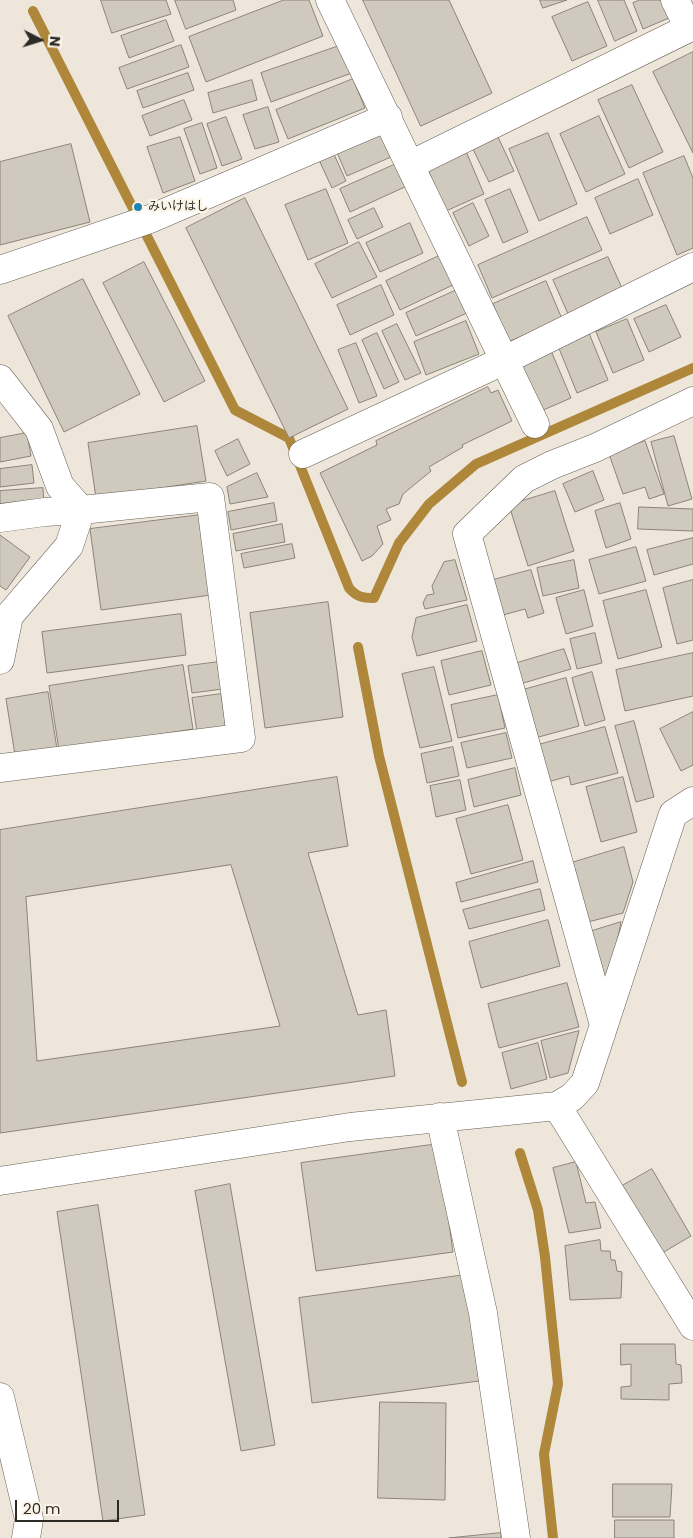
<!DOCTYPE html>
<meta charset="utf-8">
<style>
body{margin:0}
#map{position:relative;width:693px;height:1538px;overflow:hidden;background:#eee6da;font-family:Poppins,sans-serif}
canvas{display:block}
.north{position:absolute;left:15px;top:15px;width:50px;height:50px;-webkit-text-stroke:4px #fbf4e7;paint-order:stroke;rotate:95deg;font-size:14px;font-weight:700;line-height:20px;text-align:center;color:#2e2b27}
.north::after{content:'';display:block;margin:auto;width:18px;height:22px;background:#2e2b27;clip-path:polygon(50% 0,100% 100%,50% 72%,0 100%)}
.scale{position:absolute;left:15px;top:1500px;width:104px;height:22px;box-sizing:border-box;border:2px solid #2e2b27;border-top:0;padding-left:6px;font-size:15px;line-height:18px;white-space:nowrap;color:#2e2b27;-webkit-text-stroke:4px #fbf4e7;paint-order:stroke}
</style>
<div id="map">
<canvas width="693" height="1538"></canvas>
<div class="north">N</div>
<div class="scale">20 m</div>
</div>
<script>
const c = document.querySelector('canvas').getContext('2d');
c.lineJoin = 'round';
function strokePath(path, color, width, dash) { c.strokeStyle = color; c.lineWidth = width; c.lineCap = dash ? 'butt' : 'round'; c.setLineDash(dash || []); c.stroke(path); }
function fill(path, color) { c.fillStyle = color; c.fill(path, 'evenodd'); }
function label(font, color, halo, rows, align = 'center') {
  c.font = font + ' Poppins,"Noto Sans JP",sans-serif'; c.lineWidth = 4.5; c.setLineDash([]); c.textBaseline = 'middle'; c.strokeStyle = halo; c.fillStyle = color; for (const [text, x, y, turn = 0] of rows) {
    c.save(); c.translate(x, y); c.rotate((+turn || 0) * Math.PI / 180); c.textAlign = isNaN(turn) ? turn : align; if (halo) c.strokeText(text, 0, 0); c.fillText(text, 0, 0); c.restore();
  }
}
strokePath(new Path2D(`
 M33 11 235 410 289 438 349 588C357 597 362 598 374 598L399 543 429 504 476 464 693 368
 M358 647 379 756 462 1082
 M520 1153 538 1210 545 1257 558 1384 544 1454 553 1538`), '#af873a', 10);
const building = new Path2D(`
 M101 0H166L171 14 112 33Z
 M175 0H233L236 10 186 29Z
 M284 0H309L323 36 206 82 189 37Z
 M363 0H449L492 93 421 126Z
 M540 0H567L543 8Z
 M598 0H624L637 31 615 41Z
 M640 0H661L669 18 643 29 633 3Z
 M588 2 607 46 572 61 552 17Z
 M166 20 174 41 129 58 121 36Z
 M181 45 189 67 127 89 119 68Z
 M342 45 352 73 271 102 261 73Z
 M693 52V153L653 72Z
 M188 73 194 90 143 108 137 91Z
 M353 79 365 108 288 139 276 110Z
 M252 80 257 100 213 113 208 93Z
 M632 85 663 152 629 168 598 100Z
 M184 100 192 120 150 136 142 116Z
 M268 107 279 142 255 149 243 115Z
 M599 116 625 174 586 192 560 134Z
 M226 117 242 159 222 166 207 124Z
 M202 123 217 168 200 174 184 129Z
 M380 131 391 157 347 176 336 150Z
 M548 133 577 204 539 221 509 149Z
 M497 135 514 171 489 182 472 147Z
 M180 137 195 181 163 193 147 147Z
 M71 144 90 222 0 245V162Z
 M465 149 484 194 446 211 426 166Z
 M333 152 346 181 332 188 318 158Z
 M684 156 693 178V248L677 255 643 173Z
 M396 164 407 186 350 212 340 189Z
 M638 179 653 215 610 234 595 198Z
 M326 189 348 243 308 260 285 205Z
 M510 189 528 232 503 243 485 200Z
 M245 198 348 409 289 438 186 228Z
 M473 203 489 236 469 246 453 213Z
 M374 208 383 227 357 239 348 220Z
 M587 217 602 250 492 298 478 265Z
 M410 223 423 253 380 272 366 243Z
 M359 242 377 277 332 298 315 264Z
 M441 255 455 284 400 310 386 281Z
 M608 257 622 288 569 316 553 280Z
 M144 262 205 381 164 402 103 283Z
 M83 279 140 394 64 432 8 316Z
 M546 281 562 319 508 342 493 304Z
 M381 285 394 315 350 335 337 305Z
 M459 289 469 312 416 336 406 313Z
 M666 305 681 337 649 352 634 319Z
 M627 319 644 360 613 373 596 332Z
 M466 321 479 354 426 375 414 342Z
 M397 324 421 373 405 380 382 331Z
 M377 333 399 382 384 389 362 340Z
 M589 333 608 380 577 393 558 346Z
 M356 343 377 396 359 403 338 350Z
 M552 353 571 398 541 411 521 366Z
 M488 387 491 393 498 390 512 421 462 445 463 447 429 467 431 471 403 494 399 504 386 509 391 520 377 526 383 544 372 556 362 561 320 473 377 445 376 441Z
 M197 426 206 481 96 498 88 443Z
 M27 433 31 456 0 462V438Z
 M674 436 692 499 668 506 651 442Z
 M238 439 250 464 227 476 215 451Z
 M645 441 664 494 649 499 645 487 623 494 609 454Z
 M32 465 34 483 0 487V469Z
 M593 471 604 500 575 512 563 484Z
 M257 473 268 497 230 504 227 487Z
 M43 488 44 504 0 508V491Z
 M555 491 574 551 528 566 509 505Z
 M274 503 277 521 231 530 228 512Z
 M620 503 631 539 606 548 595 511Z
 M639 507 693 509V531L638 529Z
 M200 515 211 595 101 610 90 529Z
 M282 524 285 542 236 551 233 534Z
 M0 535 30 557 6 590 0 586Z
 M693 538V564L654 575 647 550Z
 M292 544 295 558 244 568 241 554Z
 M636 547 646 581 599 594 589 560Z
 M455 560 467 600 425 609 423 603 427 595 434 594 432 586 444 562Z
 M574 560 579 588 543 596 537 568Z
 M531 570 544 613 528 618 525 609 503 615 493 580Z
 M693 580V640L677 644 663 588Z
 M584 590 593 626 566 634 556 598Z
 M646 590 662 647 618 659 603 601Z
 M328 602 343 717 265 728 250 613Z
 M467 605 477 641 417 656 412 637 416 618Z
 M181 614 186 655 47 673 42 632Z
 M595 633 602 663 577 669 570 639Z
 M564 649 571 669 520 684 514 664Z
 M482 651 491 685 449 695 441 661Z
 M693 653V696L625 711 616 670Z
 M219 662 223 689 192 693 188 666Z
 M183 665 193 729 59 750 49 686Z
 M434 667 452 741 420 748 402 674Z
 M592 672 605 720 585 726 572 678Z
 M566 678 579 726 535 738 523 690Z
 M48 692 57 749 15 755 6 699Z
 M221 694 226 727 197 732 192 698Z
 M498 695 505 728 458 738 451 705Z
 M693 712V765L681 771 660 729Z
 M634 721 654 797 636 802 615 726Z
 M605 727 618 773 571 785 569 776 548 782 538 745Z
 M506 733 512 758 467 768 461 743Z
 M453 747 459 776 427 783 421 754Z
 M515 768 521 795 474 807 468 780Z
 M337 777 348 846 308 853 358 1015 386 1010 395 1076 0 1133V830ZM231 865 280 1026 37 1061 26 897Z
 M623 777 637 832 601 842 586 787Z
 M460 780 466 810 436 817 430 786Z
 M508 805 523 860 471 874 456 819Z
 M624 847 633 882 623 913 584 923 568 864Z
 M533 861 538 882 461 902 456 883Z
 M540 889 545 910 469 929 463 910Z
 M548 920 560 966 481 988 469 942Z
 M621 922 611 972 600 982 589 932Z
 M567 983 579 1027 499 1048 488 1004Z
 M579 1031 568 1073 550 1078 541 1041Z
 M538 1043 547 1079 511 1089 502 1053Z
 M438 1144 453 1252 316 1271 301 1163Z
 M576 1162 586 1203 595 1202 601 1228 569 1233 553 1168Z
 M652 1169 691 1236 662 1253 622 1186Z
 M230 1184 275 1445 241 1451 195 1191Z
 M98 1205 145 1515 103 1521 57 1212Z
 M600 1240 601 1251H610L611 1260H615L617 1271 622 1272 621 1298 570 1300 565 1246Z
 M465 1275 479 1381 312 1403 299 1298Z
 M621 1344H675L676 1364 681 1365 682 1383 669 1384V1400L621 1399V1387L631 1386V1364L621 1365Z
 M380 1402 446 1403 445 1500 378 1498Z
 M613 1484H672L670 1517H613Z
 M615 1520H674V1538H615Z
 M501 1533V1538H449Z`);
fill(building, '#d0c9bd');
strokePath(building, '#8b8479', 1);
const street = new Path2D(`
 M330 0 535 424
 M675 0 689 28
 M410 165 693 26
 M0 270 150 219 388 117
 M0 379 39 429 60 486 81 510 69 546 9 616 0 660
 M303 454 505 360 693 267
 M0 518 45 512 81 510 210 497 241 738 0 768
 M604 1025 467 534 524 479 552 465 595 448 693 401
 M557 1106 693 1326
 M440 1117 483 1313 516 1538
 M0 1181 350 1127 557 1106 572 1097 585 1083 673 814 693 801
 M0 1397 29 1519 26 1538`);
strokePath(street, '#666055', 29);
strokePath(street, '#fff', 28);
for (const [x, y, r, color] of [
 [138,207,5,"#1f86af"]
]) { const dot = new Path2D(); dot.arc(x, y, r, 0, 2 * Math.PI); c.fillStyle = color; c.fill(dot); strokePath(dot, '#fbf4e7', 2); }
label('12px', '#2e2b27', '#fbf4e7', [
 ["みいけはし",148,207]
], 'left');
</script>
